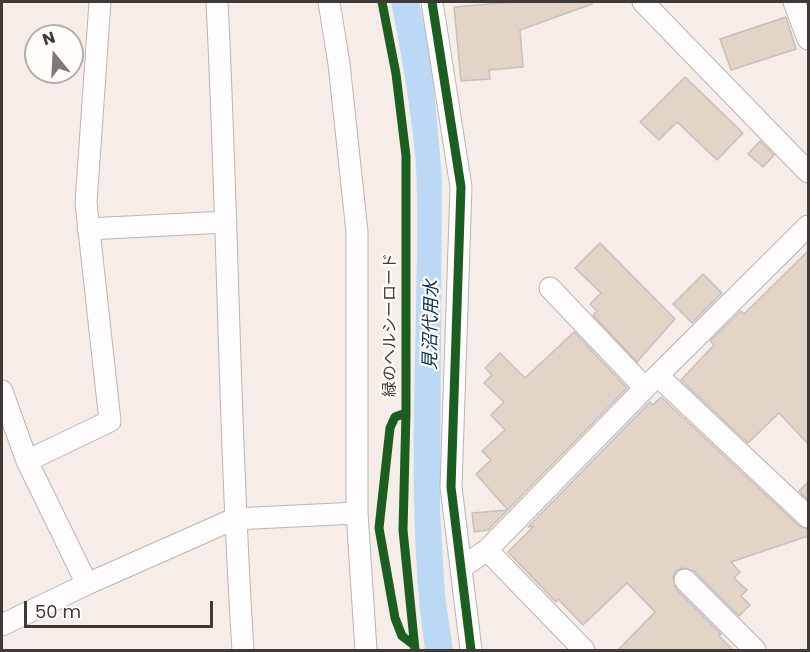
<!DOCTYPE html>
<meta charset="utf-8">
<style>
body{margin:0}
#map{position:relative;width:810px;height:652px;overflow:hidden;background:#f6ede9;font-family:Poppins,sans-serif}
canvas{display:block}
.frame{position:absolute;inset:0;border:3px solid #403a36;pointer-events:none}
.north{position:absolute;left:24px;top:24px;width:60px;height:60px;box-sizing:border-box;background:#fffcfa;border:2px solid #b3aeac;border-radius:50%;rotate:342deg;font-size:16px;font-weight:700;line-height:24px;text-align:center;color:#403a36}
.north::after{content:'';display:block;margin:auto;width:21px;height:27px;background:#807975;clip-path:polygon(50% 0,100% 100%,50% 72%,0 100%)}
.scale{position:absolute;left:24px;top:601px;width:189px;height:27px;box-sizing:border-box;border:3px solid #403a36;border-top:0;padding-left:8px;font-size:18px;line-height:21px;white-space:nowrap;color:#403a36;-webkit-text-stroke:4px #fffcfa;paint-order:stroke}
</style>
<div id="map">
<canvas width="810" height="652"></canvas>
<div class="frame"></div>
<div class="north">N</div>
<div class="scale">50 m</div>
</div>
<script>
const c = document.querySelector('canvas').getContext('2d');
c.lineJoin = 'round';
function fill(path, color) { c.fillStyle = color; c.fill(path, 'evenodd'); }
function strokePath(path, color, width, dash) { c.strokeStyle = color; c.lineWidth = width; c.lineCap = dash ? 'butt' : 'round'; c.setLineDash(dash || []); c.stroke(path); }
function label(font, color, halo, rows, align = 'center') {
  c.font = font + ' Poppins,"Noto Sans JP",sans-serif'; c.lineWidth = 4.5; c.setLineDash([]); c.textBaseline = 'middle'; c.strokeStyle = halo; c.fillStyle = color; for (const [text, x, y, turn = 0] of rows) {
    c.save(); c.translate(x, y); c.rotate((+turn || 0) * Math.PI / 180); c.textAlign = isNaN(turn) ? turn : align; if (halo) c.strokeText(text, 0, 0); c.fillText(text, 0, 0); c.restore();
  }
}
fill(new Path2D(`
 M391 2H419L431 55 442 178 440 511 445 595 453 650H425C409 536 414 420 416 305 417 255 419 204 415 154 410 103 401 52 391 2Z`), '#bbd9f4');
const building = new Path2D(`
 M512 2H592V4L520 30 523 67 489 70 490 79 461 81 454 7Z
 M786 17 796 49 731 70 720 39Z
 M685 77 743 133 717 160 677 122 659 140 640 122Z
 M760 141 774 155 763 167 748 154Z
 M600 243 675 319 637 362 593 315 597 311 590 304 601 293 575 268Z
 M808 251V444L779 413 748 443 681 380 714 345 710 341 741 311 744 314Z
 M703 274 722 293 692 323 673 304Z
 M574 332 627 388 488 530 474 532 472 513 508 510 476 474 491 460 482 451 505 430 491 415 504 402 484 383 492 375 485 368 500 353 525 378Z
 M661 397 799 526 808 529V536L731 562 740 572 734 578 747 590 741 596 750 605 739 616 694 571 682 568 676 571 673 577 676 589 721 634 719 636 734 651H617L655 612 627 583 583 625 558 599 556 602 508 552 534 526 528 527 650 402 653 405Z
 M808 482V500L799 491Z`);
fill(building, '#e3d4c8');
strokePath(building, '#c6bfbb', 1.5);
const street = new Path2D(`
 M217 2C228 218 229 434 243 650
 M329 2 339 64 357 232V513L366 650
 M432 2 461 187 451 487 471 650
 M643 2 808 172
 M794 2 808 39
 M88 229 226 222
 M550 288 645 388
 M658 376 808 517
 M2 391 27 461 87 584
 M27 461 110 421 86 203 100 2
 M487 550 584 650
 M461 568 487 550 645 388 808 226
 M685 580 755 650
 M2 625 87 584 234 519 357 513`);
strokePath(street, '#bbb4b0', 23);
strokePath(street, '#fefcfc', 21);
strokePath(new Path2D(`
 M382 2 396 74 406 156V413L403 530 415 650
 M432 2 461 187 451 487 471 650
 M406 413 395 417 390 428 379 528 395 618 402 636 414 645`), '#1b5e20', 9);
label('16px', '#403a36', '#fffcfa', [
 ["緑のヘルシーロード",391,325,-90]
]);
label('italic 18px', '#012d4e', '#fffcfa', [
 ["見沼代用水",432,325,-89]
]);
</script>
